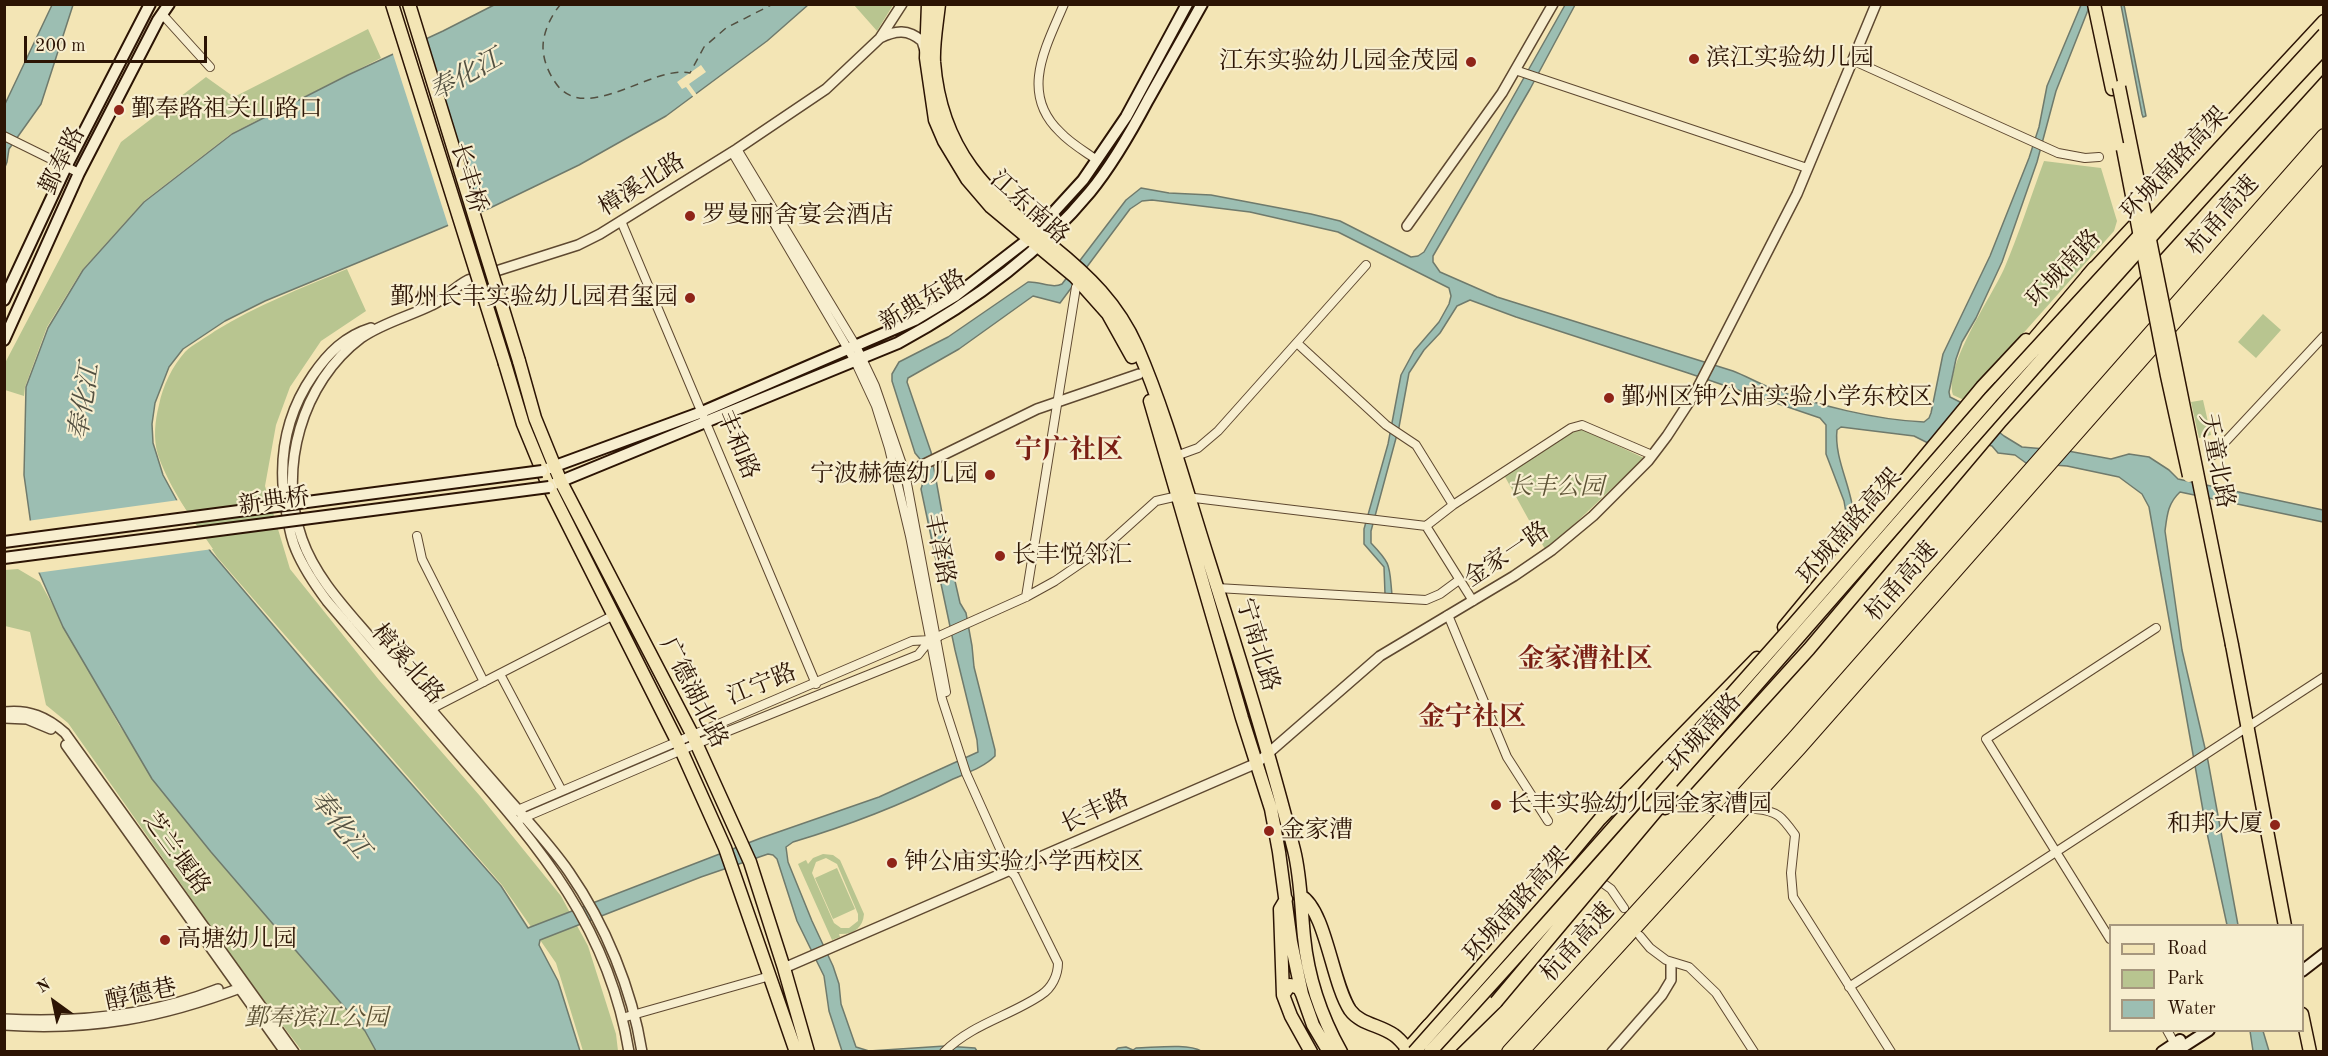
<!DOCTYPE html>
<meta charset="utf-8">
<style>
body{margin:0}
#map{position:relative;width:2328px;height:1056px;overflow:hidden;background:#f3e5b5;font-family:"Old Standard TT",serif}
canvas{display:block}
.frame{position:absolute;inset:0;border:6px solid #2c1404;pointer-events:none}
.legend{position:absolute;left:2109px;top:924px;width:195px;height:108px;box-sizing:border-box;background:#f7eecf;border:2px solid #a6977e;margin:0;padding:8px 10px;list-style:none;font-size:18px;color:#2c1404}
.legend li{display:flex;align-items:center;gap:12px;height:30px}
.legend b{width:30px;border:2px solid #a6977e}
.north{position:absolute;left:24px;top:972px;width:60px;height:60px;-webkit-text-stroke:4px #f7eecf;paint-order:stroke;rotate:327deg;font-size:16px;font-weight:700;line-height:24px;text-align:center;color:#2c1404}
.north::after{content:'';display:block;margin:auto;width:21px;height:27px;background:#2c1404;clip-path:polygon(50% 0,100% 100%,50% 72%,0 100%)}
.scale{position:absolute;left:24px;top:36px;width:183px;height:27px;box-sizing:border-box;border:3px solid #2c1404;border-top:0;padding-left:8px;font-size:18px;line-height:21px;white-space:nowrap;color:#2c1404;-webkit-text-stroke:4px #f7eecf;paint-order:stroke}
</style>
<div id="map">
<canvas width="2328" height="1056"></canvas>
<div class="frame"></div>
<ul class="legend">
<li><b style="height:8px;background:#f3e5b5"></b>Road</li>
<li><b style="height:16px;background:#b8c590"></b>Park</li>
<li><b style="height:16px;background:#9cbeb2"></b>Water</li>
</ul>
<div class="north">N</div>
<div class="scale">200 m</div>
</div>
<script>
const c = document.querySelector('canvas').getContext('2d');
c.lineJoin = 'round';
function fill(path, color) { c.fillStyle = color; c.fill(path, 'evenodd'); }
function strokePath(path, color, width, dash) { c.strokeStyle = color; c.lineWidth = width; c.lineCap = dash ? 'butt' : 'round'; c.setLineDash(dash || []); c.stroke(path); }
function label(font, color, halo, rows, align = 'center') {
  c.font = font + ' "Old Standard TT","Noto Serif SC",serif'; c.lineWidth = 4.5; c.setLineDash([]); c.textBaseline = 'middle'; c.strokeStyle = halo; c.fillStyle = color; for (const [text, x, y, turn = 0] of rows) {
    c.save(); c.translate(x, y); c.rotate((+turn || 0) * Math.PI / 180); c.textAlign = isNaN(turn) ? turn : align; if (halo) c.strokeText(text, 0, 0); c.fillText(text, 0, 0); c.restore();
  }
}
fill(new Path2D(`
 M854 5H893L877 31Z
 M368 29 381 58 232 133 144 201 82 270 47 327 25 387 24 396 5 390V363L121 142 206 77 234 97Z
 M2044 161 2101 168 2117 221 2114 231 1964 400 1953 395C1944 365 1991 298 2004 269 2019 234 2031 196 2044 161Z
 M347 269 366 311 321 341 290 387 276 425 265 486 290 569 379 680 480 796 561 896 588 946 616 1034 618 1051H583L556 963 502 885 217 557C196 524 171 492 158 455 153 439 155 420 159 405 163 385 172 367 185 352 193 344 206 338 215 331 257 305 302 288 347 269Z
 M2263 314 2281 330 2256 358 2238 342Z
 M2203 400 2211 435 2199 438 2191 402Z
 M1577 427 1644 458 1546 551 1504 475Z
 M18 569 40 582 119 725 170 800 346 1005 381 1051H302L247 978 68 723 46 705 30 632 5 626V570Z
 M823 854 833 855 840 860 864 914C863 928 853 935 839 934L840 937 832 940 798 864 806 860 808 864 813 858ZM826 858 837 864 858 914V921L849 928H841L834 923 812 873 816 862Z
 M837 868 855 909 833 919 815 878Z`), '#b8c590');
const water = new Path2D(`
 M52 5H73L41 104 9 149 7 162 5 167V104Z
 M494 5H808L767 41 666 116 579 165 490 208 265 301 225 321 183 349 169 367 155 403 152 424 153 443 163 475 187 519 211 552 312 671 501 886 528 928 761 838 879 797 978 752 977 740 955 650 921 489 924 479 920 459 915 453 892 381V374L899 362 948 337 1028 282C1039 281 1052 289 1062 284L1126 200 1141 188 1169 193 1211 195 1311 214 1340 221 1411 257 1418 256 1424 252 1495 129 1565 5H1575L1530 89 1433 256V262L1440 272 1497 297 1733 371C1746 376 1758 383 1771 388 1816 405 1876 420 1924 422L1929 418 1931 413 1943 354 1990 256 2029 158 2039 127 2047 86 2081 5H2090L2056 91 2037 162 2002 262 1976 318 1962 342 1956 359 1949 392 1950 397 1962 403 2004 436 2022 447 2068 451 2111 459 2129 454 2149 457 2169 470 2178 479 2323 510V522L2180 492C2168 503 2167 515 2165 531L2182 650 2208 761 2238 925H2227L2207 833 2149 507 2142 494 2119 477 2067 466 2026 463 2015 455 1998 453 1992 446 1950 434 1930 444 1914 436 1841 427 1837 430C1832 472 1877 521 1838 555L1847 533 1848 525 1844 501 1826 454V425L1820 418 1688 373 1516 317 1470 300 1457 306 1440 333 1424 350 1409 373 1399 427 1371 531V543C1392 565 1389 565 1392 595L1385 594 1384 567 1364 544V529L1388 444 1401 375 1414 351 1439 322 1449 304 1451 296 1449 288 1338 232 1250 212 1152 200 1142 201 1130 209 1060 303 1033 296 959 349 908 378 907 382 931 452 952 568 960 603 966 613 972 646 974 667 995 750V756C983 768 966 773 951 780 897 807 850 825 793 842L786 847 788 862 812 921 833 966 839 984 841 1004 856 1047 869 1051 945 1046 975 1048 977 1051H1050H842L829 1011 824 976 797 921 777 859 773 855 768 854 701 877 540 940 539 945 558 981 580 1051H376L365 1031 211 852 152 779 63 627 37 568 24 475 26 387 48 328 83 270 144 202 232 134 348 75 443 31Z
 M2121 5H2124L2146 116 2143 117 2142 114Z
 M2250 1031H2263L2269 1051H2253Z
 M1126 1047 1133 1050 1136 1048C1152 1048 1188 1043 1201 1051H1115L1118 1048Z`);
fill(water, '#9cbeb2');
strokePath(water, '#6f7a6c', 1.5);
fill(new Path2D(`
 M423 37 480 215 449 228 392 51Z
 M701 65 706 72 689 84 697 95 694 98 686 87 682 89 677 82Z
 M179 500 213 549 36 573 27 521Z`), '#f3e5b5');
strokePath(new Path2D(`
 M561 4C551 15 543 33 543 47 543 59 548 72 555 82 584 127 653 64 690 73L704 47 726 28 773 4`), '#535041', 1.5, [8, 6]);
const minor = new Path2D(`
 M1064 4C1046 47 1019 93 1060 132 1070 143 1084 151 1097 160
 M162 14 210 67
 M1852 60 2058 153 2085 158 2099 157
 M1515 70 1807 168
 M4 136 79 173
 M737 149 856 346 875 386 905 473 946 692
 M732 152 855 361 876 406 889 448 910 536 942 699 966 773 1010 871 1015 876 1058 963C1058 975 1052 988 1041 995 1010 1016 972 1024 944 1052
 M621 221 816 684
 M1297 343 1386 425 1416 445 1453 505
 M2213 455 2324 336
 M1176 456 1198 448 1218 431 1366 265
 M1426 526 1453 505 1571 428 1582 425 1652 455
 M417 536 422 559 484 682
 M1217 588 1426 600 1440 594 1459 580
 M1026 597 1076 287 1080 283
 M1448 615 1507 757 1548 821
 M937 637 1026 597 1055 581 1106 546 1156 501 1178 496 1426 526 1473 601
 M500 674 562 791
 M431 709 614 615
 M1655 774 1677 795 1714 811
 M1756 809C1778 811 1782 817 1795 835L1791 873 1793 897 1891 1052
 M513 812 912 641 930 640
 M521 819 696 744 918 655 930 640
 M1597 879 1611 889 1624 908
 M1640 936 1650 948 1666 960 1689 967 1716 993 1754 1052
 M2110 939 1986 739 2156 628
 M1849 987 2324 677
 M622 1018 770 976
 M2167 1030 2177 1048`);
const tertiary = new Path2D(`
 M902 4 880 38C896 30 908 29 922 41L925 51
 M1407 226 1502 93 1553 4
 M371 328C345 336 328 353 313 375 284 417 277 465 287 515 289 527 291 539 296 550 304 569 315 585 327 601 371 653 416 705 460 756 540 848 609 927 629 1052
 M896 478 1037 409 1139 374
 M930 640 937 637
 M4 712C29 709 47 717 65 733L294 1052
 M4 718 27 719 51 729
 M66 745 285 1052
 M784 968 1257 763 1380 656 1514 576 1552 550 1593 516 1648 461 1667 436 1695 393 1797 194 1876 4
 M4 1019C77 1023 150 1016 218 989
 M4 1025C92 1031 161 1018 243 987
 M642 1052C632 989 605 924 569 872 548 842 522 815 498 787 456 739 415 691 374 642 348 611 316 579 302 539 277 469 302 382 361 338 382 323 410 316 432 305 445 299 454 287 468 280L578 245 600 234 737 149 826 89 880 38
 M1612 1052 1662 995 1671 980V963`);
const secondary = new Path2D(`
 M4 300 66 167 150 4
 M4 340 79 173 158 20 169 4
 M547 469 702 412 915 320 955 296 1030 238 1083 180 1126 117 1187 4
 M554 484 898 343C970 304 1037 256 1090 192 1113 164 1131 132 1148 100 1166 68 1184 36 1202 4
 M2302 971 2324 954
 M2162 1052 2180 1040
 M2175 1052 2209 1030`);
const primary = new Path2D(`
 M928 4 926 58 935 120 944 141 967 179 991 207 1075 277 1108 314 1132 357
 M939 4C937 23 933 44 934 62 941 152 987 192 1052 246 1088 275 1118 304 1137 347 1166 414 1185 486 1207 555 1238 653 1269 751 1294 850 1301 878 1301 908 1304 937 1308 978 1321 1016 1341 1052
 M2094 4 2112 89
 M2088 275 2324 21
 M519 361 535 418 561 482 692 734 750 862 784 968 808 1052
 M505 364 523 424 549 487 677 741 725 848 796 1052
 M1150 401 1242 718 1271 809 1279 852 1291 942 1302 994 1313 1025 1329 1052
 M1784 627 1982 387 2026 340
 M2232 645 2285 926
 M1665 808 1809 649 2001 421 2324 64
 M1301 896C1326 911 1332 983 1350 1010 1360 1024 1380 1025 1394 1035 1400 1039 1405 1046 1410 1052
 M1286 899 1280 909 1283 995 1290 985 1299 988 1302 994
 M1509 928 1600 819 1757 658
 M1283 995 1291 1016 1311 1052
 M2302 1014 2310 1052
 M1454 1037 1550 929
 M1405 1052 1429 1025`);
const trunk = new Path2D(`
 M2000 379 2094 268
 M1423 1032 1520 922
 M1445 1052 1496 1002`);
const motorway = new Path2D(`
 M1509 1052 1793 740 2324 136
 M1521 1052 1799 748 2324 152`);
strokePath(minor, '#5e4830', 10);
strokePath(tertiary, '#5e4830', 12);
strokePath(secondary, '#2c1404', 14);
strokePath(primary, '#2c1404', 15);
strokePath(trunk, '#2c1404', 15);
strokePath(motorway, '#2c1404', 16);
strokePath(minor, '#f7eecf', 8);
strokePath(tertiary, '#f7eecf', 9);
strokePath(secondary, '#f7eecf', 10);
strokePath(primary, '#f3e5b5', 12);
strokePath(trunk, '#f3e5b5', 12);
strokePath(motorway, '#f3e5b5', 14);
const secondaryBridge = new Path2D(`
 M4 542 542 471
 M4 558 549 487`);
const primaryBridge = new Path2D(`
 M392 4 505 364
 M409 4 519 361
 M2119 87 2232 645
 M2123 149 2167 376 2189 476`);
const trunkBridge = new Path2D(`
 M1496 1002 1673 791
 M1414 1052 1792 626 1991 397 2324 34
 M1430 1052C1733 721 2018 375 2324 48`);
strokePath(secondaryBridge, '#2c1404', 14, []);
strokePath(primaryBridge, '#2c1404', 15, []);
strokePath(trunkBridge, '#2c1404', 15, []);
strokePath(secondaryBridge, '#f7eecf', 10);
strokePath(primaryBridge, '#f3e5b5', 12);
strokePath(trunkBridge, '#f3e5b5', 12);
for (const [x, y, r, color] of [
 [1694,59,6,"#8f2418"],
 [1471,62,6,"#8f2418"],
 [119,110,6,"#8f2418"],
 [690,216,6,"#8f2418"],
 [690,298,6,"#8f2418"],
 [1609,398,6,"#8f2418"],
 [990,475,6,"#8f2418"],
 [1000,556,6,"#8f2418"],
 [1496,805,6,"#8f2418"],
 [2275,825,6,"#8f2418"],
 [1269,831,6,"#8f2418"],
 [892,863,6,"#8f2418"],
 [165,940,6,"#8f2418"]
]) { const dot = new Path2D(); dot.arc(x, y, r, 0, 2 * Math.PI); c.fillStyle = color; c.fill(dot); strokePath(dot, '#f7eecf', 2); }
label('24px', '#2c1404', '#f7eecf', [
 ["滨江实验幼儿园",1706,59],
 ["江东实验幼儿园金茂园",1459,62,"right"],
 ["鄞奉路祖关山路口",131,110],
 ["罗曼丽舍宴会酒店",702,216],
 ["鄞州长丰实验幼儿园君玺园",678,298,"right"],
 ["鄞州区钟公庙实验小学东校区",1621,398],
 ["宁波赫德幼儿园",978,475,"right"],
 ["长丰悦邻汇",1012,556],
 ["长丰实验幼儿园金家漕园",1508,805],
 ["和邦大厦",2263,825,"right"],
 ["金家漕",1281,831],
 ["钟公庙实验小学西校区",904,863],
 ["高塘幼儿园",177,940]
], 'left');
label('24px', '#2c1404', '#f7eecf', [
 ["鄞奉路",63,161,-64],
 ["环城南路高架",2175,164,-47],
 ["长丰桥",468,178,73],
 ["樟溪北路",642,185,-32],
 ["江东南路",1029,208,42],
 ["杭甬高速",2223,216,-49],
 ["环城南路",2064,269,-47],
 ["新典东路",923,301,-31],
 ["丰和路",737,445,67],
 ["天童北路",2216,461,79],
 ["新典桥",274,502,-8],
 ["环城南路高架",1850,527,-49],
 ["丰泽路",939,549,79],
 ["金家一路",1507,555,-34],
 ["杭甬高速",1902,582,-49],
 ["宁南北路",1257,645,73],
 ["樟溪北路",407,664,49],
 ["江宁路",762,685,-22],
 ["广德湖北路",693,693,63],
 ["环城南路",1705,733,-48],
 ["长丰路",1095,812,-24],
 ["芝兰堰路",176,854,54],
 ["环城南路高架",1517,905,-48],
 ["杭甬高速",1578,943,-48],
 ["醇德巷",141,995,-12]
]);
label('italic 24px', '#5d5235', '#f7eecf', [
 ["长丰公园",1556,488],
 ["鄞奉滨江公园",316,1019]
]);
label('italic 26px', '#535041', '#f7eecf', [
 ["奉化江",466,76,-29],
 ["奉化江",85,402,-81],
 ["奉化江",339,825,51]
]);
label('bold 27px', '#7a1f14', '#f7eecf', [
 ["宁广社区",1069,451],
 ["金家漕社区",1585,660],
 ["金宁社区",1472,718]
]);
</script>
